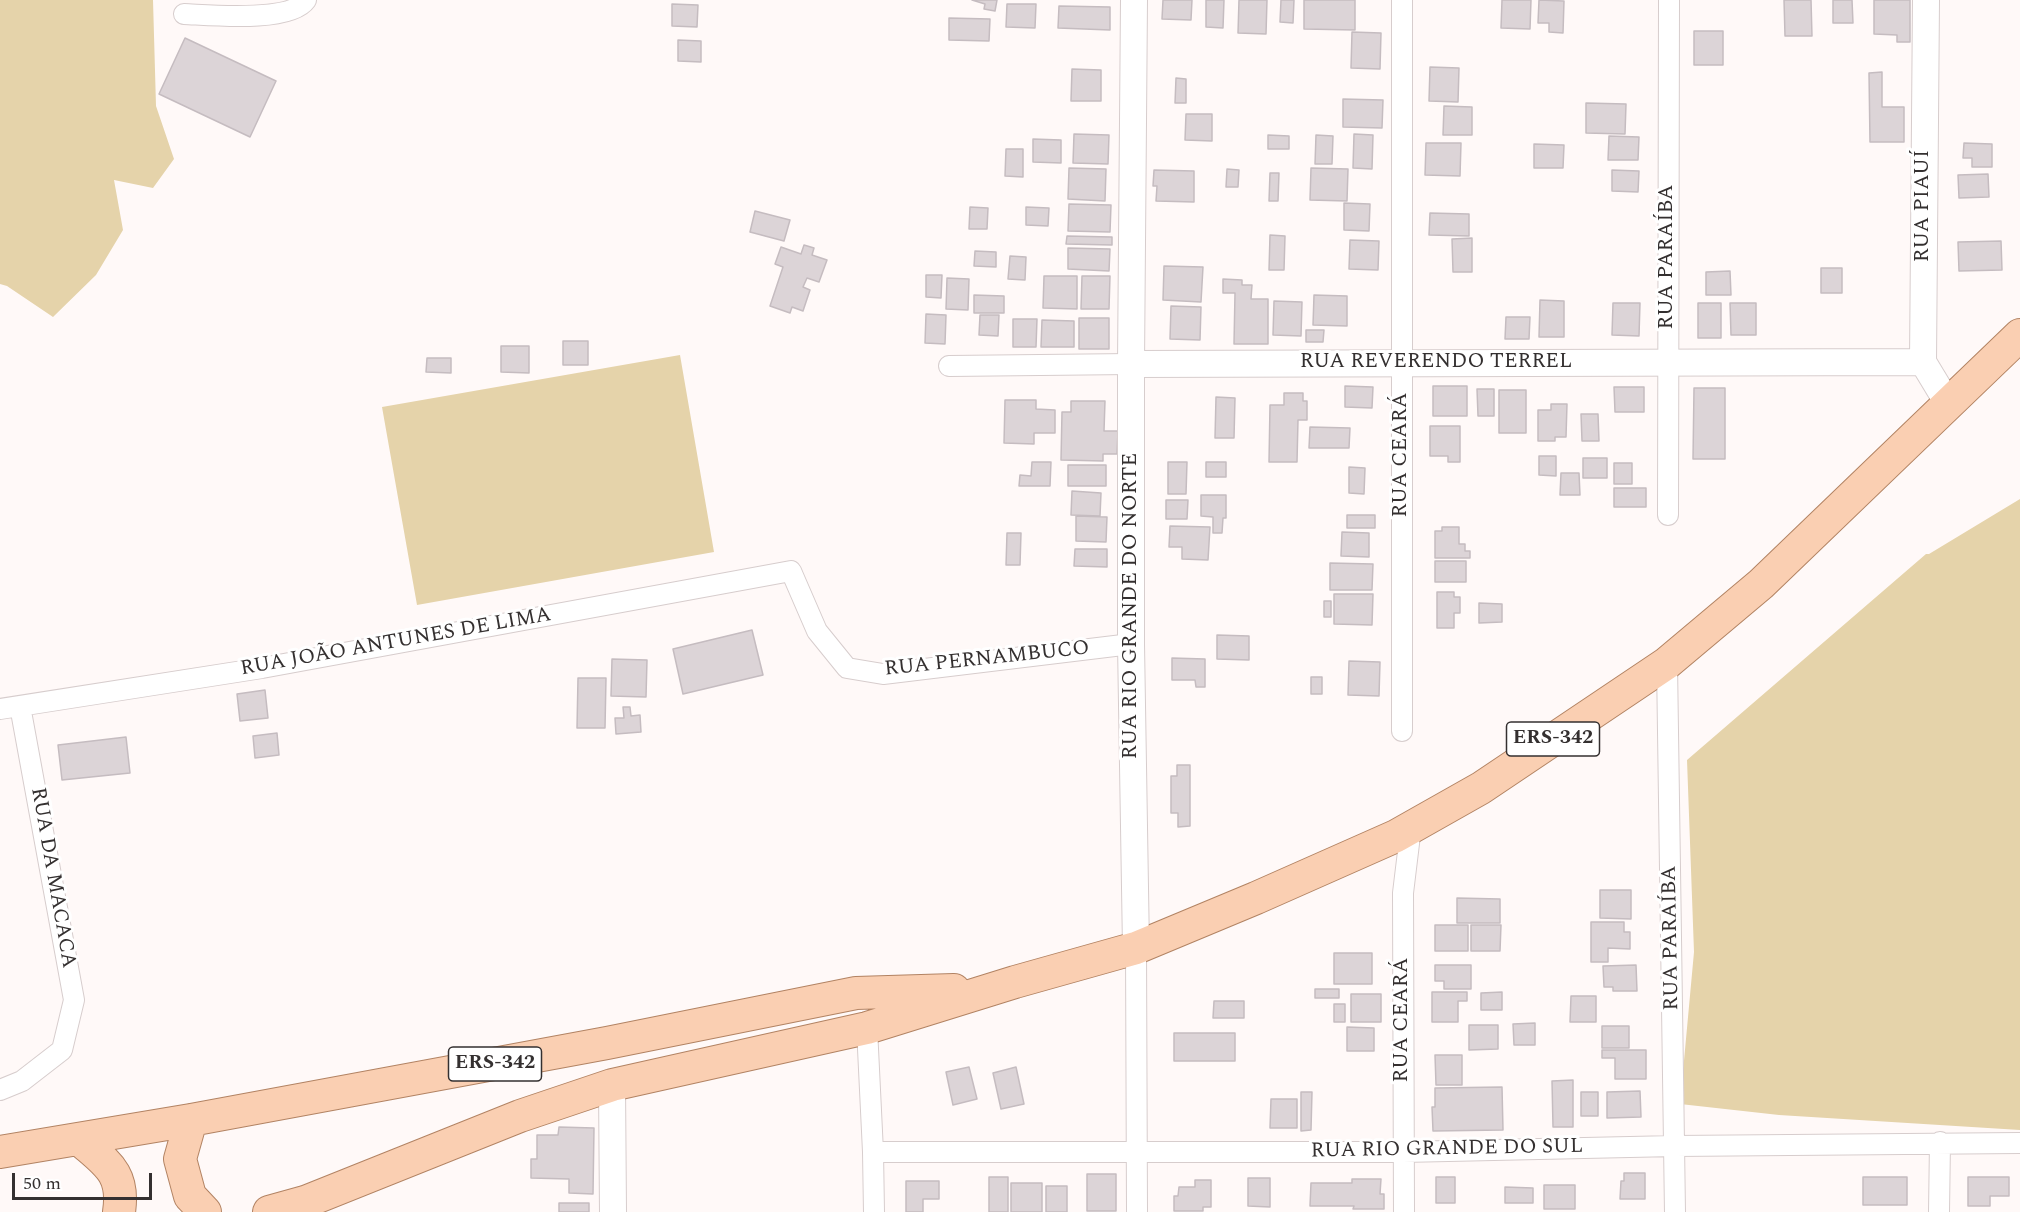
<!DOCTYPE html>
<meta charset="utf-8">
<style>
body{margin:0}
#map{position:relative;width:2020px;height:1212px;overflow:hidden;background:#fff9f8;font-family:Spectral,serif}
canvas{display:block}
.scale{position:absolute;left:12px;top:1173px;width:140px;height:27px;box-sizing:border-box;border:3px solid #343030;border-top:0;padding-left:8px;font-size:18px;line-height:21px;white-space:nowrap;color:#343030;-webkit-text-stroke:4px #fff;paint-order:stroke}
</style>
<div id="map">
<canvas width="2020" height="1212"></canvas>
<div class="scale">50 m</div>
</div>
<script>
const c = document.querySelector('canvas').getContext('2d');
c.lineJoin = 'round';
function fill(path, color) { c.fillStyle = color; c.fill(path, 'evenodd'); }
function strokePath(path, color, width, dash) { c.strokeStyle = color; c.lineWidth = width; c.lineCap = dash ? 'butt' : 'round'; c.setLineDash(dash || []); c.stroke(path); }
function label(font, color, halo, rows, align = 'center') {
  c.font = font + ' Spectral,serif'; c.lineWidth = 6; c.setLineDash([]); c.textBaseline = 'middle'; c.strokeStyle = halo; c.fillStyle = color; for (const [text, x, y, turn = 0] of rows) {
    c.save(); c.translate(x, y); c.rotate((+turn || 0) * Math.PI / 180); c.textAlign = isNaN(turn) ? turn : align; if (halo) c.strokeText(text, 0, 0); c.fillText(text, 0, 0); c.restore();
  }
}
fill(new Path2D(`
 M0 0H153L156 106 174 159 153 188 114 180 123 230 96 275 53 317 7 286 0 284Z
 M680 355 714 552 417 605 382 407Z
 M2020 499V1130L1779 1115 1680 1104 1694 952 1687 760 1926 554H1929Z`), '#e5d3aa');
const building = new Path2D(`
 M972 0H997L995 11 984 9 985 4Z
 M1163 0H1192L1191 20 1162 19Z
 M1206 0H1224L1223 28 1206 27Z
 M1239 0H1267L1266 34 1238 33Z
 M1281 0H1294L1293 23 1280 22Z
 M1304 0H1355V30L1304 29Z
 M1502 0H1531L1530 29 1501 28Z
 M1539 0 1564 1 1563 33 1549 32V23H1538Z
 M1784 0H1811L1812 36H1785Z
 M1833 0H1852L1853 23H1833Z
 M1874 0H1910V42H1897V35L1874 34Z
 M672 4 698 5 697 27 672 26Z
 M1007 4H1036L1035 28 1006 27Z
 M1059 6 1110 7V30L1058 28Z
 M949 18 990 19 989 41 949 40Z
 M1694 31H1723V65H1694Z
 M1352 32 1381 33 1380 69 1351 68Z
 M185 38 276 81 250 137 159 94Z
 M678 40 701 41V62L678 61Z
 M1430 67 1459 68 1458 102 1429 101Z
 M1072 69 1101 70V101H1071Z
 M1882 72V107H1904V142H1870L1869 73Z
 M1176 78 1186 79V103H1175Z
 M1343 99 1383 100 1382 128 1343 127Z
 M1586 103 1626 104 1625 134 1586 133Z
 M1444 106 1472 107V135H1443Z
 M1186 114H1212V141L1185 140Z
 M1074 134 1109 135 1108 164 1073 163Z
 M1354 134 1373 135 1372 169 1353 168Z
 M1268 135 1289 136V149H1268Z
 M1316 135 1333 136 1332 164H1315Z
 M1609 136 1639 137 1638 160H1608Z
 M1033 139 1061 140V163L1033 162Z
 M1426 143H1461L1460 176 1425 175Z
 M1964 143 1992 144V167H1972V158H1963Z
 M1534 144 1564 145 1563 168H1534Z
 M1006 149H1023V177L1005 176Z
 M1069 168 1106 169 1105 201 1068 199Z
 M1311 168 1348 169 1347 201 1310 200Z
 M1227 169 1239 170 1238 187H1226Z
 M1154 170 1194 171V202L1156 201 1157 186H1153Z
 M1612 170 1639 171 1638 192 1612 191Z
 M1270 173H1279L1278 201H1269Z
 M1988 174 1989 197 1959 198 1958 175Z
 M1344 203 1370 204 1369 231 1344 230Z
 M1069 204 1111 205 1110 232 1068 231Z
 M970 207 988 208 987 229H969Z
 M1026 207 1049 208 1048 226 1026 225Z
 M755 211 790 220 784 241 750 232Z
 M1430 213 1469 214V236L1429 235Z
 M1270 235 1285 236 1284 270H1269Z
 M1067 236 1112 237V245L1066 244Z
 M1472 238V272H1453L1452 239Z
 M1350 240 1379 241 1378 270 1349 269Z
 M2001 241 2002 270 1959 271 1958 242Z
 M804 245 814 248 812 255 827 260 819 282 807 278 803 287 810 290 803 311 792 307 790 313 770 306 783 267 775 264 781 247 801 254Z
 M1068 248 1110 249 1109 271 1068 269Z
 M975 251 996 252V267L974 266Z
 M1010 256 1026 257 1025 280 1008 279Z
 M1164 266 1203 267 1201 302 1163 300Z
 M1821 268H1842V293H1821Z
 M1730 271 1731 295H1706V272Z
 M926 275H942L941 298 926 297Z
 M1044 276H1077V309L1043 308Z
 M1082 276H1110L1109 309H1081Z
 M947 278 969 279 968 310 946 309Z
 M1223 279 1242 280V285H1252L1251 299H1268V344H1234L1235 293H1223Z
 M974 295 1004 296V313H974Z
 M1314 295 1347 296V326L1313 325Z
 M1540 300 1564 301V337H1539Z
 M1274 301 1302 302 1301 336 1273 335Z
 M1613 303H1640L1639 336 1612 335Z
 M1698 303H1721V338H1698Z
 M1730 303H1756V335H1731Z
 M1171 306 1201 307 1200 340 1170 339Z
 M926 314 946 315 945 344 925 343Z
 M980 315H999L998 336 979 335Z
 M1506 317H1530L1529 339H1505Z
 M1079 318H1109V349H1079Z
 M1013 319H1037L1036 347H1013Z
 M1042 320 1074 321V347H1041Z
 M1306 330H1324L1323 342H1306Z
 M563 341H588V365H563Z
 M501 346H529V373L501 372Z
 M427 358H451V373L426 372Z
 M1345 386 1373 387 1372 408 1345 407Z
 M1433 386H1467V416H1433Z
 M1614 387H1644V412H1615Z
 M1694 388H1725V459H1693Z
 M1477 389H1494V416H1478Z
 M1499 390H1526V433H1499Z
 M1284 393H1303V401H1307V420H1298L1297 462H1269L1270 405H1284Z
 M1216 397 1235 398 1234 438H1215Z
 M1005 400H1036V409L1055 410V433H1034V444L1004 443Z
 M1071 401H1105L1104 431H1118L1117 454H1103V461L1061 460 1062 412H1071Z
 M1551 404H1567L1566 437H1555V441H1538V410H1551Z
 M1581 414H1598L1599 441H1582Z
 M1430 426H1460V462H1448V456H1430Z
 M1310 427 1350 428 1349 448H1309Z
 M1539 456H1556V476L1539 475Z
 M1583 458H1607V478H1583Z
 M1032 462H1051L1050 486H1019L1020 475 1031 476Z
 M1168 462H1187L1186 494H1168Z
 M1206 462H1226V477H1206Z
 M1614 463H1632V484H1614Z
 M1068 465H1106V486H1068Z
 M1349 467 1365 468 1364 494 1349 493Z
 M1561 473H1579L1580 495H1560Z
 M1614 488H1646V507H1614Z
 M1072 491 1101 493 1100 516 1071 515Z
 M1201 495H1226V518H1223L1222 533H1213V517L1201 516Z
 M1166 500H1188L1187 519H1166Z
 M1347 515H1375V528H1347Z
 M1076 516 1107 517 1106 542 1076 541Z
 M1170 526 1210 527 1208 560 1182 559V547H1169Z
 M1442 527H1459V544H1465V551H1470V558H1435V531H1442Z
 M1342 532 1369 533V557L1341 556Z
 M1007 533H1021L1020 565H1006Z
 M1075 549H1107V567L1074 566Z
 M1435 561H1466V582H1435Z
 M1330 563 1373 564 1372 590H1330Z
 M1437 592H1454V597H1460V613H1454V628H1437Z
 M1334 594H1373L1372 625 1334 624Z
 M1324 601H1331V617H1324Z
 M1479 603 1502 604V622L1479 623Z
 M752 630 763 675 683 694 673 649Z
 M1217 635 1249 636V660L1217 659Z
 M1172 658 1205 659V687H1196L1195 680H1172Z
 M612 659 647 660 646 697 611 696Z
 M1349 661 1380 662 1379 696 1348 695Z
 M1311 677H1322V694H1311Z
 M578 678H606L605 728H577Z
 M265 690 268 718 240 721 237 694Z
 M623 707H630L631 716 640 715 641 732 616 734 615 718H624Z
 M277 733 279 755 255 758 253 736Z
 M126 737 130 773 62 780 58 745Z
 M1177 765H1190V826L1178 827V813H1171V776H1177Z
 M1600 890H1631V919L1600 918Z
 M1457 898 1500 899V923H1457Z
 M1591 922H1624V932H1630V949L1608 948V962H1591Z
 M1435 925H1468V951H1435Z
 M1471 925H1501L1500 951H1471Z
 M1334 953H1372V984H1334Z
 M1435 965H1471V989H1444V981H1435Z
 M1636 965 1637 991H1613V987H1604L1603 966Z
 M1315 989H1339V998H1315Z
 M1432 992H1467V1001H1458V1022H1432Z
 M1502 992V1010H1481V993Z
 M1351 994H1381V1022H1351Z
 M1571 996H1596V1022H1570Z
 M1214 1001H1244V1018H1213Z
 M1334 1004H1345V1022H1334Z
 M1535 1023V1045H1514L1513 1024Z
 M1469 1025H1498V1049L1469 1050Z
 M1602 1026H1629V1048H1602Z
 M1347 1027 1374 1028V1051H1347Z
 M1174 1033H1235V1061H1174Z
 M1602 1050H1646V1079H1615V1058H1602Z
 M1435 1055H1462V1085H1436Z
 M969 1067 977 1099 953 1105 946 1072Z
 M1016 1067 1024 1104 1001 1109 993 1073Z
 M1573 1080V1127H1553L1552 1081Z
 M1502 1087 1503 1130 1433 1131 1432 1107H1435V1088Z
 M1640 1091 1641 1117 1607 1118V1092Z
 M1301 1092H1312L1311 1130 1301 1131Z
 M1581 1092H1598V1116H1581Z
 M1271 1099H1297V1128H1270Z
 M559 1127 594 1128 593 1194 569 1193V1179L531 1178V1159H537V1135H558Z
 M1624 1173H1645V1199H1620L1621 1181H1624Z
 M1087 1174H1116V1211H1087Z
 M989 1177H1008V1212H989Z
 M1436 1177H1455V1203H1436Z
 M1863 1177H1907V1205H1863Z
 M1968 1177H2009V1196H1990V1206H1968Z
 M1248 1178H1270V1207L1248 1206Z
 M1352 1179H1381L1380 1194H1384V1209H1353L1354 1206H1310L1311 1183H1352Z
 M1195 1180H1211V1207H1203V1211H1174V1196H1178L1179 1187H1195Z
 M906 1181H939V1199H923V1212H906Z
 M1011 1183H1042V1212H1011Z
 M1544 1185H1575V1209H1544Z
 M1046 1186H1067V1212H1046Z
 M1505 1187 1533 1188V1203H1505Z
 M559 1203H589V1212H559Z`);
fill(building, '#dcd4d7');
strokePath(building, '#c5bcc0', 1.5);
const minor = new Path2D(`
 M184 14C210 15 290 23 306 0
 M949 366 1131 364
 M1668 515 1669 0
 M1667 663 1675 1212
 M0 709 262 668 791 571 817 631 847 668 883 674 1131 644
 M1402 731V0
 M1136 948 1137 1212
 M867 1028 873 1152 874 1212
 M0 1090 22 1081 62 1050 74 1000 20 706
 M873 1152H1403L1675 1146 2020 1143
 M1404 1212 1403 893 1411 827
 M1939 1212 1940 1142`);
const tertiary = new Path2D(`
 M1134 0 1131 364V644L1136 948
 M1926 0 1923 362 1949 405
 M1131 364 1923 362
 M612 1085 613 1212`);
const primary = new Path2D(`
 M191 1120 180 1159 190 1196 205 1212
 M79 1139C106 1163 125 1172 119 1212
 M0 1152 191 1120 607 1043 856 993 954 990
 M269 1212 305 1202 520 1116 612 1085 867 1028 1015 982 1136 948 1256 898 1396 836 1481 788 1667 663 1761 584 2020 335`);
strokePath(minor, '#d7cdcd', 22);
strokePath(tertiary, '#d7cdcd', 28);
strokePath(primary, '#b28363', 34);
strokePath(minor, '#fff', 20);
strokePath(tertiary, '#fff', 26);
strokePath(primary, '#facfb2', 32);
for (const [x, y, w] of [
 [1553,739,93],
 [495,1064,93]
]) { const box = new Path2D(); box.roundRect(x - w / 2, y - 17, w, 34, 4.5); c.fillStyle = '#fff'; c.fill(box); strokePath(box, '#343030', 1.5); }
label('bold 20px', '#343030', null, [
 ["ERS-342",1553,739],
 ["ERS-342",495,1064]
]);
label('21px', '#343030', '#fff', [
 ["RUA PIAUÍ",1924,206,-90],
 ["RUA PARAÍBA",1668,257,-90],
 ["RUA REVERENDO TERREL",1436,363],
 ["RUA CEARÁ",1402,455,-90],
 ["RUA RIO GRANDE DO NORTE",1132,606,-90],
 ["RUA JOÃO ANTUNES DE LIMA",396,643,-10],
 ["RUA PERNAMBUCO",987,660,-6],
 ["RUA DA MACACA",52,878,80],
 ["RUA PARAÍBA",1672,938,-91],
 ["RUA CEARÁ",1403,1020,-90],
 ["RUA RIO GRANDE DO SUL",1447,1150,-1]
]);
</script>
